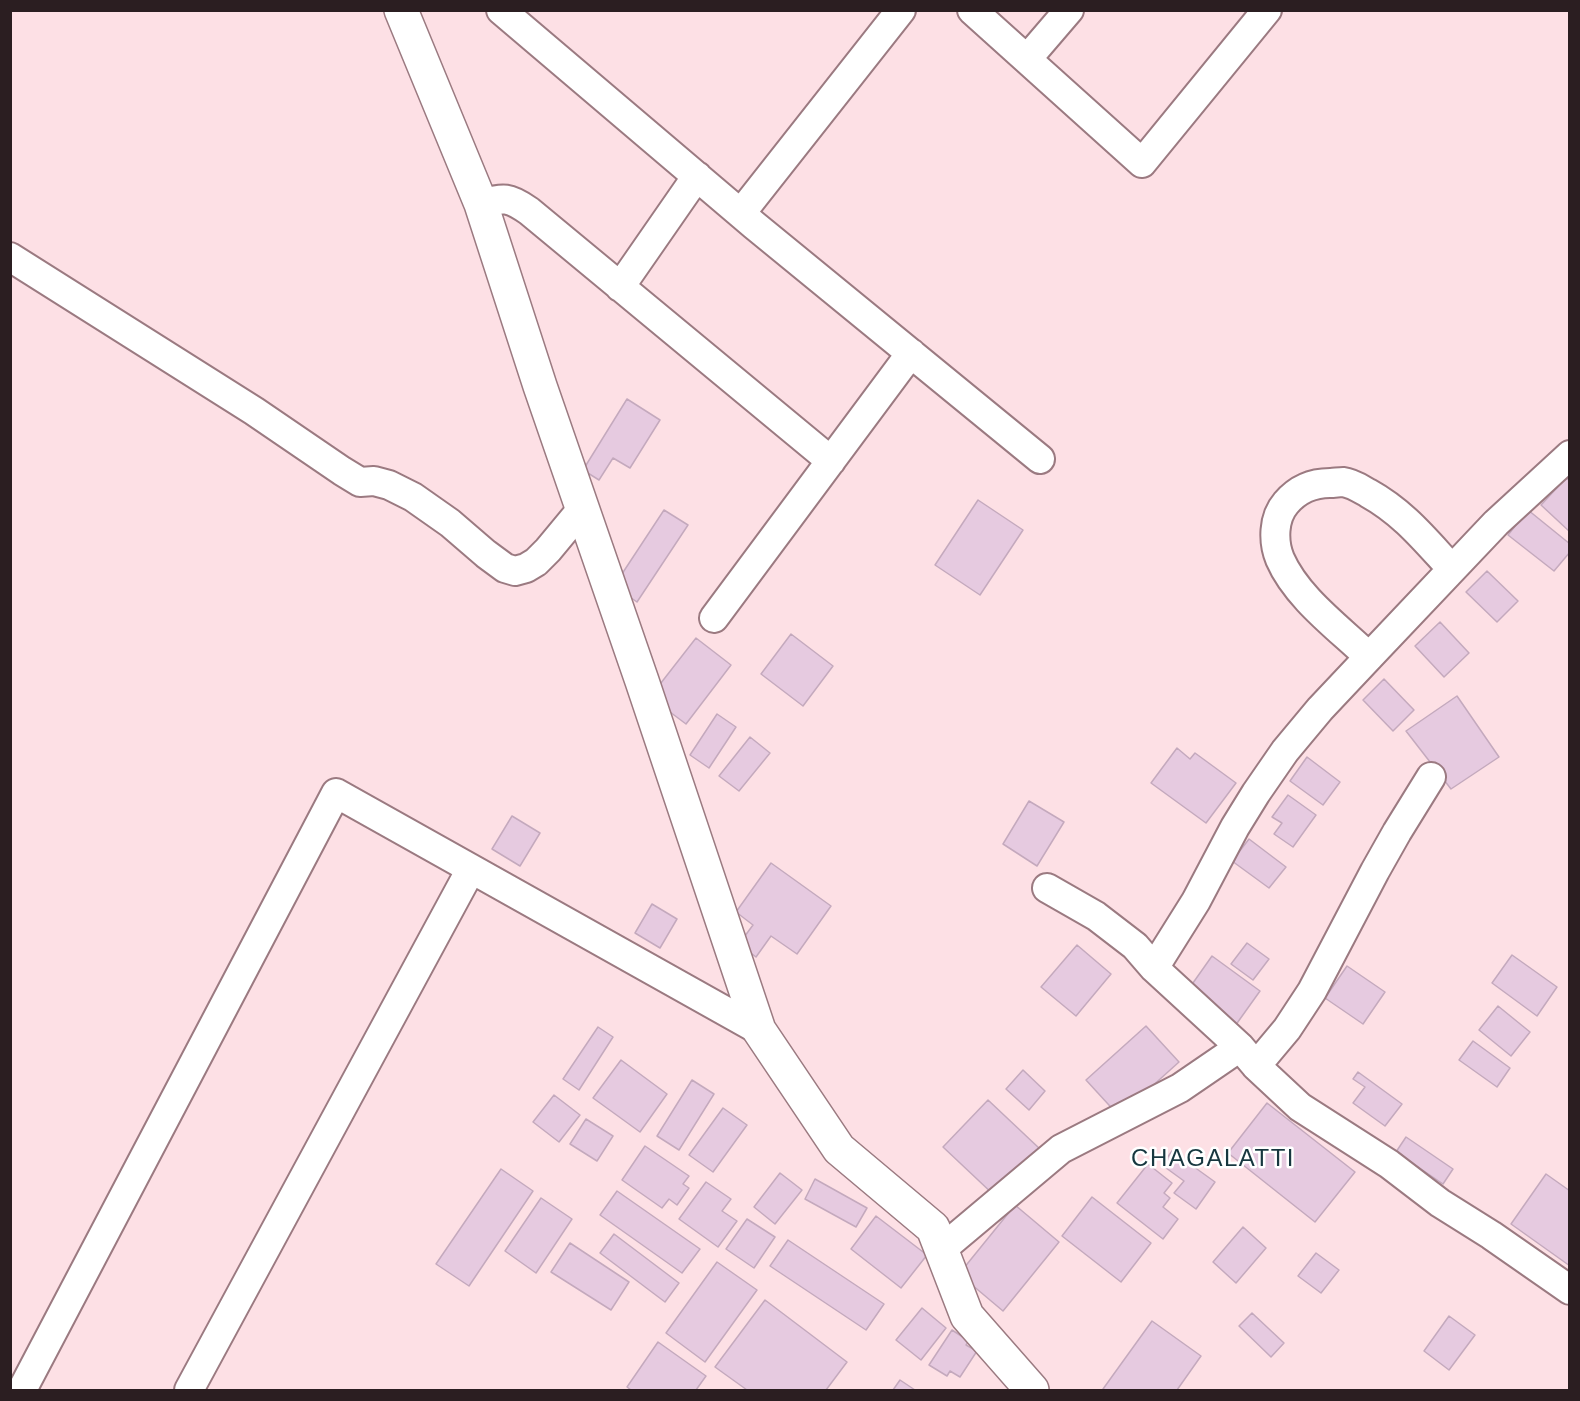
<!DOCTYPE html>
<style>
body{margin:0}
#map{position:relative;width:1580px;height:1401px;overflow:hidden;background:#fde0e5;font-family:Arial,sans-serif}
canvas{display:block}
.frame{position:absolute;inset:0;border:12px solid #2b1e21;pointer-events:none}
</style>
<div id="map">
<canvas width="1580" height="1401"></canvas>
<div class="frame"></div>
</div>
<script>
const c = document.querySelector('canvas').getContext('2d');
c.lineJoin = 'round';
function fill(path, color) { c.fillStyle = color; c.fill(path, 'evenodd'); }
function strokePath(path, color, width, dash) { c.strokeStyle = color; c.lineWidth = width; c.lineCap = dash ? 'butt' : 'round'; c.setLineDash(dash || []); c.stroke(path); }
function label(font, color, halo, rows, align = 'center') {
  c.font = font + ' Arial,sans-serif'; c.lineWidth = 5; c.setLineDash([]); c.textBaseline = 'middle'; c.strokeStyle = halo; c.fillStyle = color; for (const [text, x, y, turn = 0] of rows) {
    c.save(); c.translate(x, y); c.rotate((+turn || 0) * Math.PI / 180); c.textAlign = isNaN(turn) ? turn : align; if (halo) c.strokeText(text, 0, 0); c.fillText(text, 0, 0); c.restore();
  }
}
const building = new Path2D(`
 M627 399 660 420 630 468 613 458 599 480 583 470Z
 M1566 478 1570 481V532L1541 505Z
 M978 500 1023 530 980 595 935 565Z
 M664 510 688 525 637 602 614 586Z
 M1528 510 1570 544V552L1554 571 1508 535Z
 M1487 571 1518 601 1497 622 1466 592Z
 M1440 622 1469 653 1444 677 1415 646Z
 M791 634 833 666 803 706 761 674Z
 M696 638 731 665 686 724 650 697Z
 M1384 679 1414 710 1393 731 1363 700Z
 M1457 696 1499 757 1451 789 1406 731Z
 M717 714 736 727 709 768 690 755Z
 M750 737 770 753 739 791 719 776Z
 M1177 748 1190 759 1195 753 1236 783 1206 823 1151 783Z
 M1307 757 1340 782 1323 805 1290 781Z
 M1288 795 1316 815 1293 847 1274 834 1282 823 1272 817Z
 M1029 801 1064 822 1037 866 1003 844Z
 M512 816 540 833 520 866 492 849Z
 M1249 839 1286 867 1269 888 1232 861Z
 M771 863 831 906 797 954 771 936 756 957 739 944 753 925 736 912Z
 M652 904 677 919 660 948 635 933Z
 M1247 943 1269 959 1253 980 1231 964Z
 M1077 945 1111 974 1076 1016 1041 987Z
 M1512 955 1557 987 1537 1016 1492 983Z
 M1212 956 1260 991 1235 1026 1188 990Z
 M1347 966 1385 992 1363 1024 1325 998Z
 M1498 1006 1530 1032 1511 1056 1479 1030Z
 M1146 1026 1179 1062 1119 1116 1086 1080Z
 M598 1027 613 1037 579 1090 563 1079Z
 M1473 1041 1510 1068 1497 1087 1459 1060Z
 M621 1060 667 1094 640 1132 593 1098Z
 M1023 1070 1045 1091 1029 1110 1006 1089Z
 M1358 1072 1402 1104 1385 1126 1353 1103 1365 1087 1353 1079Z
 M692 1080 714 1094 679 1150 657 1136Z
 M554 1095 580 1115 559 1142 533 1122Z
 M988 1100 1040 1149 995 1196 943 1147Z
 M1267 1103 1355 1172 1315 1222 1228 1153Z
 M723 1108 747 1125 713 1172 689 1155Z
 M586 1119 613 1136 597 1161 570 1144Z
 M1406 1137 1453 1169 1443 1184 1396 1152Z
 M645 1146 689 1176 683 1184 689 1188 677 1205 669 1199 662 1208 622 1180Z
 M1172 1151 1215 1182 1196 1209 1174 1193 1184 1181 1162 1165Z
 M1148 1164 1172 1183 1164 1193 1170 1198 1163 1207 1178 1219 1163 1239 1117 1203Z
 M501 1169 533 1191 469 1286 436 1264Z
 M780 1173 802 1190 775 1224 754 1207Z
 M1546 1174 1570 1191V1266L1511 1224Z
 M815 1179 867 1208 856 1227 805 1199Z
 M706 1182 731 1199 722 1211 737 1221 718 1247 679 1219Z
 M617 1191 700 1249 682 1273 600 1215Z
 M1092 1197 1151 1243 1121 1282 1062 1236Z
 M541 1198 572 1219 536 1273 505 1251Z
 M1015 1205 1059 1242 1003 1311 959 1274Z
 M876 1216 927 1255 901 1288 851 1249Z
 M747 1219 775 1237 754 1268 726 1249Z
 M1243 1227 1266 1248 1236 1283 1213 1262Z
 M614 1234 679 1283 665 1302 600 1253Z
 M788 1240 884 1304 866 1330 770 1266Z
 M570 1243 629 1282 611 1310 551 1272Z
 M1316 1253 1339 1270 1321 1293 1298 1276Z
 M717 1262 757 1290 705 1362 666 1333Z
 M765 1300 847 1362 826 1390H747L715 1367Z
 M922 1308 946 1328 921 1360 896 1340Z
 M1252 1313 1284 1343 1271 1357 1239 1326Z
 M1449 1316 1475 1335 1449 1370 1424 1351Z
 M1152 1321 1201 1356 1177 1390H1105L1103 1389Z
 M952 1330 969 1341 966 1345 977 1351 960 1377 950 1371 947 1376 929 1365Z
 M658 1342 706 1376 696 1390H631L627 1387Z
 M900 1380 915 1390H893Z`);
fill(building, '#e6cae0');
strokePath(building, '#c4a9bd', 1.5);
const minor = new Path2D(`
 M501 10 754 225 1040 459
 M972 10 1142 163 1267 10
 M1027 59 1069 10
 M481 204C504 197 509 197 529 211L831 461
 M741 213 901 10
 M10 257 254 411 342 471 360 482 374 481 389 485 413 497 450 523 486 554 505 568 515 571 526 568 536 562 548 550 582 509
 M620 287 697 176
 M714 618 911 353
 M1369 657C1339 628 1297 598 1280 559 1273 542 1273 518 1286 503 1297 490 1312 483 1330 483 1334 483 1339 482 1343 482 1352 483 1361 489 1368 493 1404 513 1425 540 1452 569
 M1047 888 1096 916 1135 946 1154 968 1240 1047 1256 1066 1300 1107 1389 1164 1440 1203 1491 1235 1570 1290
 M1154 968 1196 901 1235 827 1256 793 1285 751 1320 709 1369 657 1496 523 1570 455
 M1256 1066 1287 1029 1312 991 1375 871 1397 832 1431 777
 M942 1249 1061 1149 1180 1088 1240 1047
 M22 1390 336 793 759 1030
 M189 1390 471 869`);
const tertiary = new Path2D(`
 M401 10 481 204 540 386 642 681 759 1030 839 1149 933 1228 967 1316 1032 1390`);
strokePath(minor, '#9b7a81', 32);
strokePath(tertiary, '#9b7a81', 36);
strokePath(minor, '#fff', 28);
strokePath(tertiary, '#fff', 33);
c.letterSpacing = '1.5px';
label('24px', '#17373f', '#fff', [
 ["CHAGALATTI",1213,1159]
]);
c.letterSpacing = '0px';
</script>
